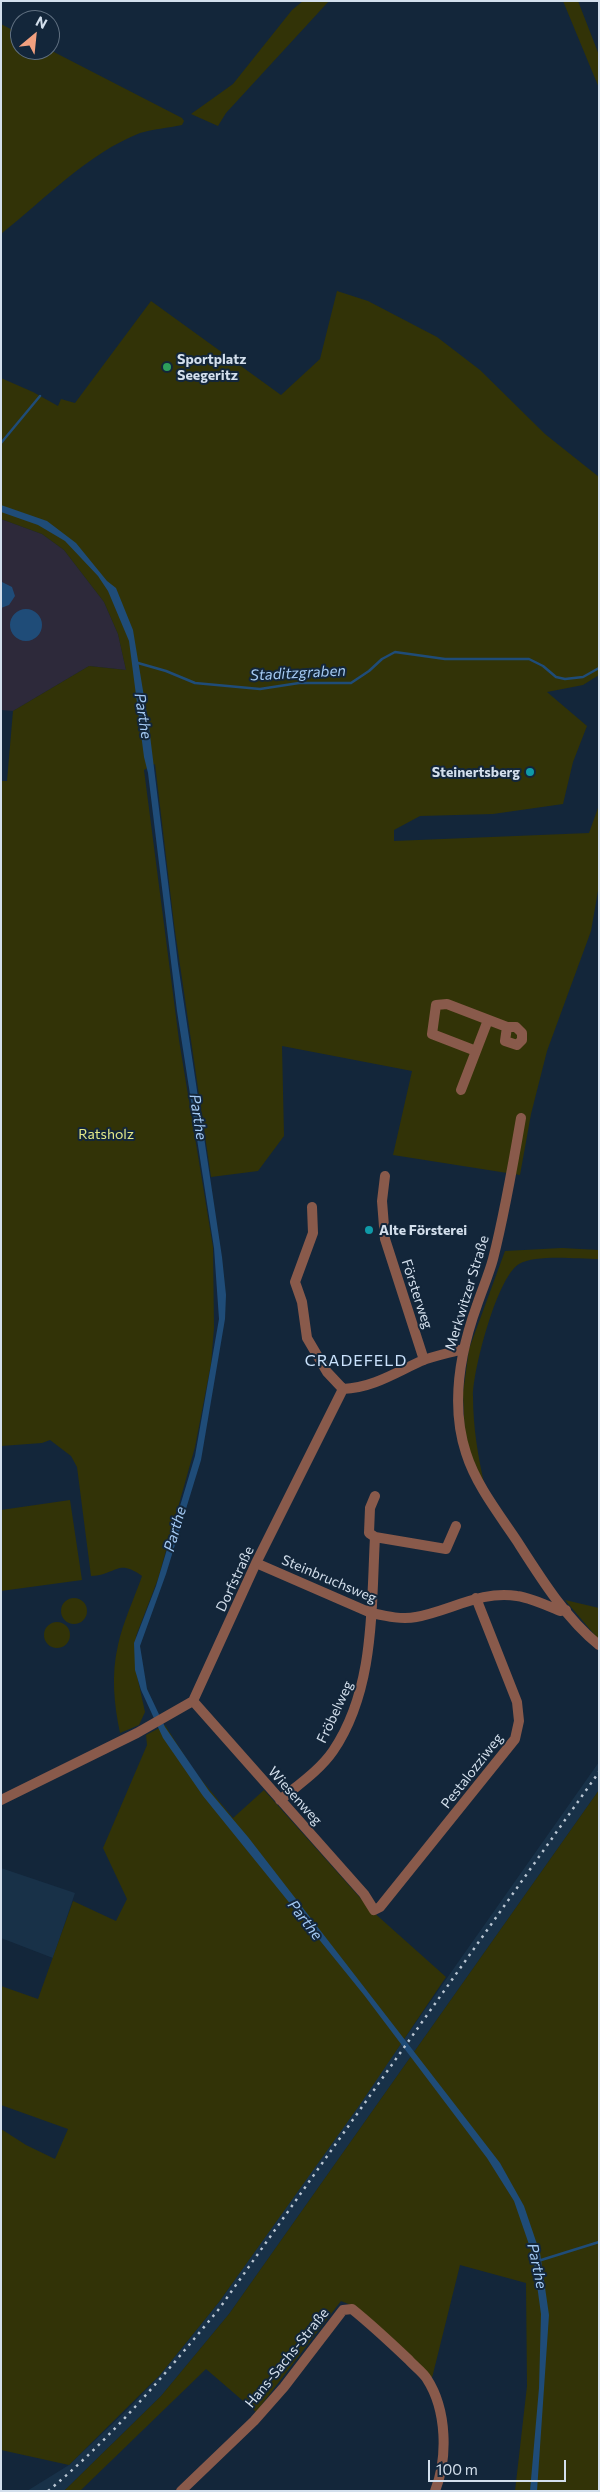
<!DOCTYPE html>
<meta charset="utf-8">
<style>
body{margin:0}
#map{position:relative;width:600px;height:2492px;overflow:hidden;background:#13263a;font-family:Commissioner,sans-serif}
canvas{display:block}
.frame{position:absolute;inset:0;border:2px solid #d3dfec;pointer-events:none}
.north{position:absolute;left:10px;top:10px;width:50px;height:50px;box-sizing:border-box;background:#13263a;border:1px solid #607081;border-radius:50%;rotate:28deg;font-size:14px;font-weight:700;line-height:20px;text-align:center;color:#d3dfec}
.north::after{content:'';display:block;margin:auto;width:18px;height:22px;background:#f2a07f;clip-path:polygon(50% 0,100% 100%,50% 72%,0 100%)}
.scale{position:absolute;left:428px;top:2460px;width:138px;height:22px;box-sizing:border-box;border:2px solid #d3dfec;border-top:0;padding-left:6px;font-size:15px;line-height:18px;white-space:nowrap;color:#d3dfec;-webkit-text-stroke:4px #13263a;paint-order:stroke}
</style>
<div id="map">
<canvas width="600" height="2492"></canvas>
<div class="frame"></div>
<div class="north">N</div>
<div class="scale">100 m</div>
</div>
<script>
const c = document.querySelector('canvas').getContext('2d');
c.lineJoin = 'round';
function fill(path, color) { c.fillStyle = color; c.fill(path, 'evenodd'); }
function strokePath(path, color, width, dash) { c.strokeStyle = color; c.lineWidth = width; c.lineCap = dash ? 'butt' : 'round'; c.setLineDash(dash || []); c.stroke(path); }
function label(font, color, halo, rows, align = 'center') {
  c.font = font + ' Commissioner,sans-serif'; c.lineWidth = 4; c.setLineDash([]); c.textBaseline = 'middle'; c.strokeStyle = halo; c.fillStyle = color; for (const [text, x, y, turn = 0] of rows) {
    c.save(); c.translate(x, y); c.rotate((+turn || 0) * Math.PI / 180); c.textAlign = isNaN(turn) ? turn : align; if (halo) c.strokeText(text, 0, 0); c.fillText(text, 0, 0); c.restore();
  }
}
fill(new Path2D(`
 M599 1762V1790L229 2314 161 2396 64 2491H27L69 2465 128 2409 160 2375 219 2302Z
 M1 1868 75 1893 53 1958 1 1938Z`), '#183148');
fill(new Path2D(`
 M1 519 42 534 64 550 104 602 118 634 126 670 89 666 13 711 1 710Z`), '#2d293a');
fill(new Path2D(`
 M303 1H329L226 113 218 126 191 114 233 84 292 10Z
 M563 1H578L599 55V88Z
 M1 24 20 34V50H50L182 118 184 121 182 125C168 128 153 129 140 133 87 154 45 199 1 234Z
 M337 291 368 301 437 337 480 370 545 434 599 477V675L583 685 547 692 587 726 573 762 563 804 493 814 420 816 394 830V841L589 833 599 805V885L591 931 547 1051 531 1114 520 1175 393 1155 412 1071 282 1046 284 1136 258 1171 211 1177 174 924 155 764 144 770 179 1040 213 1247 214 1328 211 1364 195 1447 158 1579 136 1636V1671L145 1712 139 1725 120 1733C114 1704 111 1675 118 1645 123 1622 134 1599 142 1576 117 1558 117 1575 91 1576L77 1467 71 1456 50 1440 42 1443 1 1446V781H7L13 711 89 666 126 670 118 634 104 602 64 550 42 534 1 519V378L33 392 58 406 61 399 75 403 151 301 281 395 320 359Z
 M562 1248 599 1250V1259C578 1259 536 1254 519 1264 497 1277 473 1370 473 1396 473 1427 478 1457 485 1487L465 1440 463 1393 469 1349 505 1251Z
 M70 1500 82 1580 1 1591V1510Z
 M61 1611a13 13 0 1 1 26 0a13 13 0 1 1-26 0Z
 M565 1600 599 1608V1640Z
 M44 1635a13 13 0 1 1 26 0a13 13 0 1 1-26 0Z
 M165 1725 195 1772 233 1818 264 1790 371 1910 446 1977 361 2103 219 2302 160 2375 69 2465 1 2450V2129L26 2145 55 2159 68 2129 1 2105V1986L38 1999 73 1901 116 1921 127 1899 103 1848 147 1745 146 1735Z
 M599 1790V2491H515L527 2386 526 2283 460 2265 432 2378 358 2308 341 2301 256 2412 206 2369 80 2491H64L161 2396 229 2314Z`), '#323307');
fill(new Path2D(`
 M1 505 47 521 76 543 107 581 116 588 133 630 149 727 178 964 222 1257 226 1295 225 1319 201 1460 166 1574 140 1646 147 1689 165 1727 209 1791 248 1837 470 2124 500 2163 524 2206 540 2253 549 2315 537 2491H530L539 2388 541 2314 533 2256 514 2201 487 2158 364 1995 203 1796 163 1738 141 1690 135 1670 134 1643 156 1586 195 1456 219 1319 214 1248 177 1011 148 773 144 757 129 641 108 591 98 576 65 541 38 525 1 512Z
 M2 582 12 587 15 596 9 605 1 608Z
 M10 625a16 16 0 1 1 32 0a16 16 0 1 1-32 0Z`), '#1f4c78');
strokePath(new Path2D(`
 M1 443 40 396
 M138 663 166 671 195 683 260 689 299 683H351L369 671 382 659 395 652 445 659H529L543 666 556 677 565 679 583 677 599 668
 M538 2261 599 2242`), '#1f4c78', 2.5);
strokePath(new Path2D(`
 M476 1051 432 1034 436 1005 447 1004 507 1027H516L522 1033V1040L517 1045 505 1041 507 1027
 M461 1090 488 1020
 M521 1118C513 1165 505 1212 493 1259 489 1274 482 1290 477 1305 460 1352 450 1404 466 1453 476 1485 499 1514 517 1541 540 1577 566 1619 599 1645
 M385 1176 382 1201 385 1239 424 1360
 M312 1207 313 1233 295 1282 302 1302 307 1338 327 1372 343 1389
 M343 1389C372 1388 395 1373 421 1361 434 1356 449 1353 463 1349
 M375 1496 370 1508 369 1533 375 1537 446 1549 456 1526
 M256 1563 371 1613C385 1616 402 1620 416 1617 450 1611 481 1590 517 1596 531 1598 546 1605 560 1611L566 1610
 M193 1701 364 1894 374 1910 380 1907 515 1739 519 1721 517 1702 476 1598
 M1 1800 137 1733 193 1701 256 1563 343 1389
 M280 1800C298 1785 320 1770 333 1751 375 1689 371 1609 375 1537
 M181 2491 254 2421 284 2387 343 2310 352 2309C372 2325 390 2342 409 2360 414 2366 423 2372 427 2379 447 2410 448 2458 435 2491`), '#895a4b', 10);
strokePath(new Path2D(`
 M48 2491C112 2438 166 2373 219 2309L599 1772`), '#b9c6d3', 2.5, [2.5, 5]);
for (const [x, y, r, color] of [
 [167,367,5,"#2e9e5b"],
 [530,772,5,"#0f9aa8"],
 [369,1230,5,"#0f9aa8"]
]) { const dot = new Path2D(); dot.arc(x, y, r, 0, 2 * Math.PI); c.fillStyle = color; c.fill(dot); strokePath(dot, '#13263a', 2); }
label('bold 14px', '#d3dfec', '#13263a', [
 ["Sportplatz",177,359],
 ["Seegeritz",177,375],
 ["Steinertsberg",520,772,"right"],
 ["Alte Försterei",379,1230]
], 'left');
label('14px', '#e3e888', '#13263a', [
 ["Ratsholz",106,1134]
]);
label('14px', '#d3dfec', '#13263a', [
 ["Merkwitzer Straße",467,1293,-73],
 ["Försterweg",417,1294,72],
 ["Dorfstraße",235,1579,-65],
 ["Steinbruchsweg",329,1579,23],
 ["Fröbelweg",335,1712,-65],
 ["Pestalozziweg",472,1771,-52],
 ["Wiesenweg",295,1796,48],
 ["Hans-Sachs-Straße",287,2358,-51]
]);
label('italic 15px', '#a3c9f2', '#13263a', [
 ["Staditzgraben",298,673,-3],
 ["Parthe",143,716,81],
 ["Parthe",198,1117,81],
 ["Parthe",175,1529,-74],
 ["Parthe",305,1920,52],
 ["Parthe",537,2266,78]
]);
c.letterSpacing = '1px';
label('16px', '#cbe3fd', '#13263a', [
 ["CRADEFELD",356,1361]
]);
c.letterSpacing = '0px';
</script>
